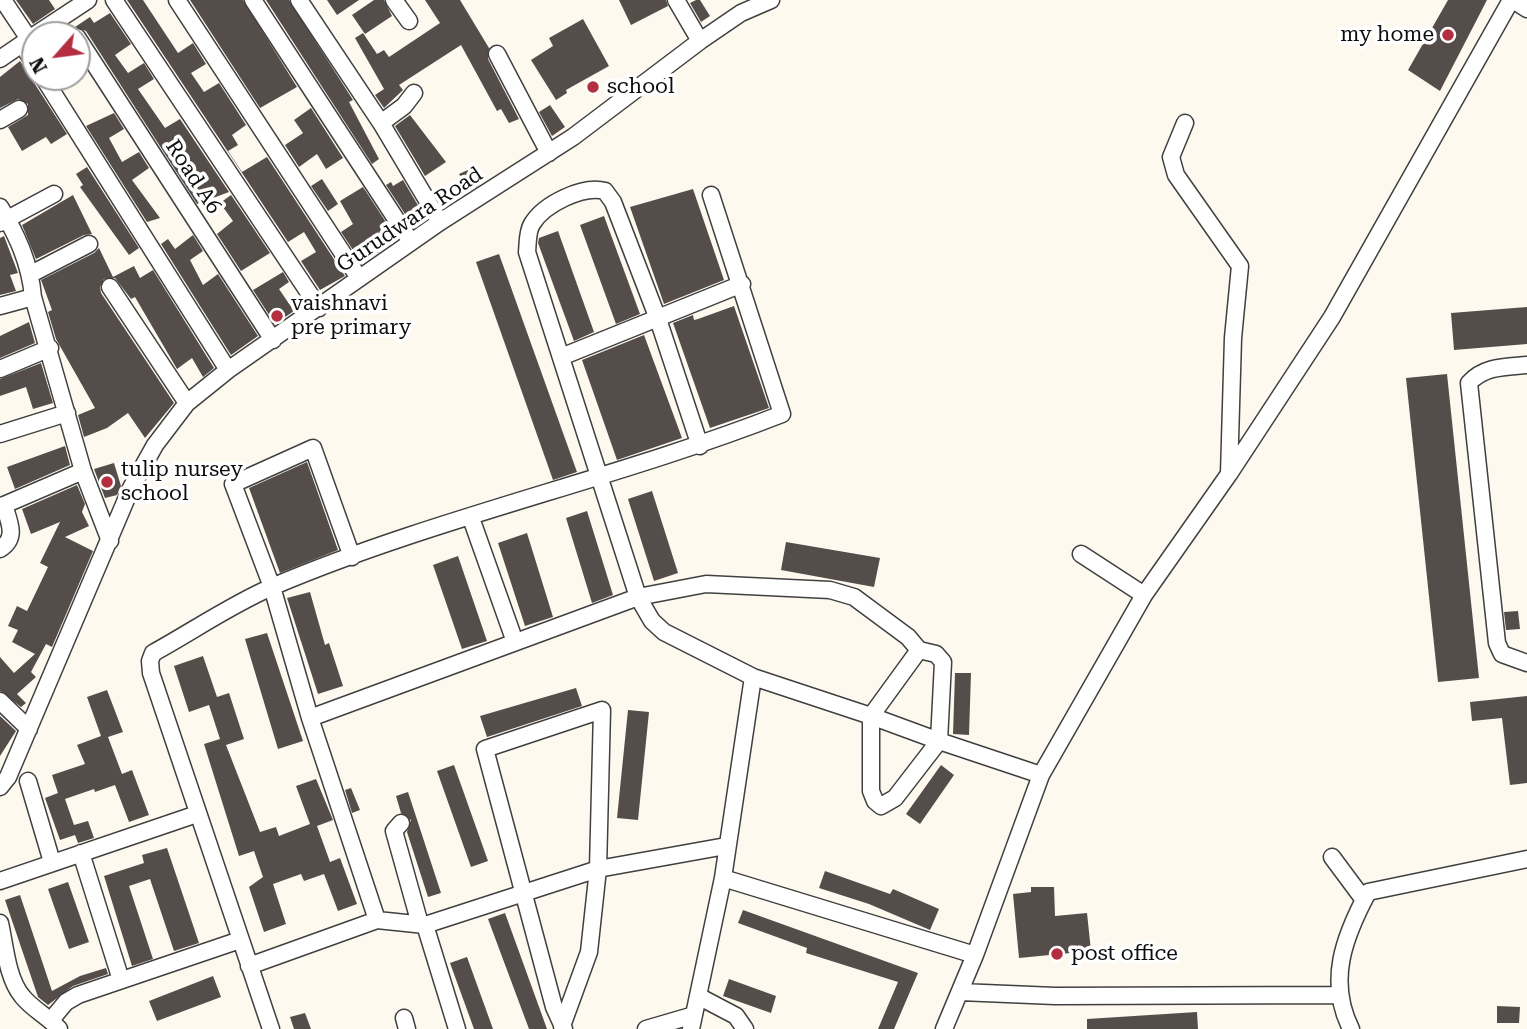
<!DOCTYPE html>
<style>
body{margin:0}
#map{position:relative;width:1527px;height:1029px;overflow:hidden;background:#fef9ee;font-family:"Roboto Serif",serif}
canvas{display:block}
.north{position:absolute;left:21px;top:21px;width:70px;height:70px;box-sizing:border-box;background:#fff;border:2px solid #9e9e9e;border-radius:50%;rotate:242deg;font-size:19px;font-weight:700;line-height:28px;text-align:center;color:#0d0d0d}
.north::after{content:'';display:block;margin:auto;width:24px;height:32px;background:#b32f40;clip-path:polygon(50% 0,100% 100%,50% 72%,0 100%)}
</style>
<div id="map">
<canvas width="1527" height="1029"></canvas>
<div class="north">N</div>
</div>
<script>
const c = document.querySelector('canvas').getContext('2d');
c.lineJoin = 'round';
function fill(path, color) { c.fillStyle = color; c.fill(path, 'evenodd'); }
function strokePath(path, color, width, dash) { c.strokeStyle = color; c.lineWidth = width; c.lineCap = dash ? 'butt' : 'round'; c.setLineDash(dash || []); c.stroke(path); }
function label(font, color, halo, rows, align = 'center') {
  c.font = font + ' "Roboto Serif",serif'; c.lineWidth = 7; c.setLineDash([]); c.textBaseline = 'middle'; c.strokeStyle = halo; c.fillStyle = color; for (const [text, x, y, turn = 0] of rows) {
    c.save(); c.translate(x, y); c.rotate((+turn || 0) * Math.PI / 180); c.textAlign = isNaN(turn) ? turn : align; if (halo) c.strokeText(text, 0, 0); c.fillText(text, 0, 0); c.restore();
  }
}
fill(new Path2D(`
 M16 0H49L55 9 33 24Z
 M127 0H143L178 53 193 43 206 64 191 73 204 92 219 83 246 125 232 135 238 145 228 151 242 172 267 157 345 276 320 290 301 261 316 252 304 232 288 242Z
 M190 0H243L297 87 260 108Z
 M266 0H289L353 100 349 102 379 159 372 164Z
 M327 0H359L337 15Z
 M374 0H384L392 16 365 34 352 15Z
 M425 0H460L489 48 488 59 519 119 509 123 501 109 497 111 461 45 399 85 403 90 384 108 375 95 384 89 355 38 363 33 377 54 384 50 389 57 440 23Z
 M619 0H666L668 6 631 25Z
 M696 0H700L710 16 701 22 690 3Z
 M1448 0H1487L1440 91 1408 70Z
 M110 13 131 44 115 55 128 73 144 63 154 79 138 89 165 128 180 119 229 192 197 204 86 31 75 27 90 17 94 23Z
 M583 19 609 66 566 90 567 93 556 100 531 60 553 46 549 38Z
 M77 56 87 72 62 88 55 77H77Z
 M20 61 67 134 51 144 46 137 22 151 8 127 28 115V104L18 99 0 108V77Z
 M550 105 565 127 552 136 539 112Z
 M311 108 343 158 326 169 317 154 299 167 285 145 303 133 294 120Z
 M114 113 124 129 109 138 122 162 139 152 149 168 132 180 160 218 147 222 86 126Z
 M410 115 446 162 425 176 395 126Z
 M87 167 139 248 129 255 80 187 83 185 76 174Z
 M470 169 480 184 470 191 459 174Z
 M322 179 338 204 328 211 311 186Z
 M403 180 422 212 409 220 386 185 391 182 393 186Z
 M363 187 397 239 377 253 373 247 357 256 341 232 353 224 340 201Z
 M693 189 724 280 664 304 630 207Z
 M73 195 92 234 84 235 36 259 22 225Z
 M231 195 270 253 241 271 217 234 233 221 220 203Z
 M604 216 640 314 616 324 580 225Z
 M558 231 594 332 574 341 538 243 539 238Z
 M193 235 203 251 190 260 203 285 218 274 258 336 231 355 161 244 168 239 175 249Z
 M4 236 18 273 10 275 16 291 0 295V238Z
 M99 248 113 277 134 266 140 278 153 270 214 368 203 377 192 358 177 369 135 297 131 299 115 278 104 279 100 287 101 293 174 403 145 438 128 413 107 428 84 437 78 415 95 408 56 339 48 312 52 310 41 280 94 253Z
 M499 254 577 472 553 480 476 262Z
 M283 272 289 282 279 289 294 311 275 324 253 290Z
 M734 306 769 408 710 428 673 323 693 315 694 320 698 319Z
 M1527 307V344L1454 350 1451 313Z
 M29 322 35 343 0 358V336Z
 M644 335 682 438 617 460 582 360Z
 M41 363 53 403 33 409 26 387 0 396V379Z
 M1447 374 1479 678 1438 682 1406 378Z
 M65 446 70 465 15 489 7 467Z
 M307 462 338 550 280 573 249 488Z
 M114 463 121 486 117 495 105 498 94 469Z
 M77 485 85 504 82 512 89 526 65 537 93 551 52 647 46 644 31 672 36 677 17 694 26 703 21 707 0 691V657L14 673 35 654 12 642 18 630 8 626 17 606 27 611 48 567 40 563 60 522 31 534 22 509Z
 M652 491 678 573 654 581 628 499Z
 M587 511 613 595 592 603 566 518Z
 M527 533 553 617 525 626 498 543Z
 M786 542 880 558 874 587 781 570Z
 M458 556 487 641 462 649 433 565Z
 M310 592 325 645 329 643 343 686 318 694 287 598Z
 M1518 611 1520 629 1506 630 1504 612Z
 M267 633 303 741 278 749 245 639Z
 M203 656 217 697 229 693 244 739 226 745 260 832 276 827 279 836 310 824 296 786 316 779 333 820 317 826 330 862 340 858 357 904 338 911 324 874 304 881 301 874 273 884 286 924 264 932 249 887 263 877 254 851 239 856 204 744 220 739 209 705 189 712 174 666Z
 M955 673H971L969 735 953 734Z
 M576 688 582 706 487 737 480 716Z
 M107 690 123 732 108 737 122 774 132 770 149 815 129 822 115 785 95 792 94 789 65 799 74 825 88 821 94 838 78 843 75 835 60 840 45 798 58 793 52 775 85 764 77 745 101 736 87 697Z
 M1527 696V783L1510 785 1502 718 1472 721 1470 702Z
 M628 710 649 712 638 820 617 818Z
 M0 716 16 731 0 756Z
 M454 765 488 861 471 867 437 771Z
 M941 765 954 775 920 824 906 814Z
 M351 788 360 810 352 813 345 790Z
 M408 792 441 893 428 897 407 832 411 820 401 813 396 796Z
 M167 848 199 943 174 951 150 879 129 886 153 959 132 966 104 876 144 863 142 855Z
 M825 871 890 894 893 889 939 909 930 930 869 904 819 888Z
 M68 882 89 942 69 949 48 889Z
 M1031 887H1054L1055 916 1087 913 1091 951 1019 958 1013 894 1031 892Z
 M20 895 52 991 80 976 106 968 108 974 73 986 48 1005 38 997 5 900Z
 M743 910 918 973 894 1029H878L898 982 806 953 807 948 738 923Z
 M505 913 547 1029H529L488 919Z
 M467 957 493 1029H474L450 963Z
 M213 976 221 997 157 1021 149 1001Z
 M729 979 776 996 771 1013 723 996Z
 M1497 1006 1520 1007 1519 1023H1497Z
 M1197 1012 1198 1029H1087V1019Z
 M305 1013 311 1029H294L290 1017Z`), '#554d4a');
const minor = new Path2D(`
 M3 0 29 39
 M114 0 319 308
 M177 0 359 278
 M253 0 411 242
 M299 0 381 123 440 222
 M394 0 409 21
 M676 0 700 41
 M1513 0 1527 9
 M35 35 88 0
 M77 37 273 340
 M22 44 35 65
 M497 54 549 153
 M0 59 35 35
 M43 77 228 370
 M0 120 19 109
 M381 123 404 106 414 93
 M1185 123 1171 157 1176 175 1240 266 1233 338 1229 474
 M0 207C17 235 30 263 33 297L83 471 110 541
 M0 223 54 194
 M31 274 89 244
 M110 287 187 403
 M0 306 33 297
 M561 357 742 284
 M1527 365C1505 367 1484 366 1469 383L1497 643 1502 654 1527 663
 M0 369 50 348
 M0 434 67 413
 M700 446 658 319 613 202 605 191C583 185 544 204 532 224 527 232 528 243 527 252L638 597 652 621 664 632 753 677 723 878
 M4 505 83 471
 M0 506 4 505C9 522 18 538 0 549
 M471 518 515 642
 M1081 554 1144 595
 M352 557 313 448 233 484 272 587 310 718 638 597 706 584 830 590 854 597 908 637 919 650 936 654 943 662 939 741 1041 775
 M753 677 871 716V791L875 801 881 806 895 798 939 741 871 716 919 650
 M0 701 29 729
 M28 781 52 862
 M0 787 8 777 131 488 155 445 187 403 228 370 440 222 573 137 700 41 741 13 771 0
 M401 823 394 831 420 924
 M81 853 121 980
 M1332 857 1364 900
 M0 881 197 814
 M377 920 425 925 457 1029
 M0 923C5 945 7 978 22 996 33 1010 48 1016 59 1029
 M425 925 598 869 726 846
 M249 966 377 920 310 718
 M960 992 1055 996 1339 995
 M698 996 736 1016 745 1029
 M404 1018 407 1029
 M51 1020 66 1002 78 995 240 940
 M562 1026 589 952 598 869 602 710 485 749 554 1007 564 1029
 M271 1029 151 673 150 661 153 653C193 631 232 604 274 586 437 517 616 479 782 414L711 195
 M646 1029 694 1015
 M691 1029 723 878 975 955
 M944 1029 975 955 1041 775 1144 595 1229 474 1332 317 1511 0
 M1351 1029C1327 981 1344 937 1368 892L1527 859`);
strokePath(minor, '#404040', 19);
strokePath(minor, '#fff', 16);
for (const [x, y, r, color] of [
 [1448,35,7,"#b32f40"],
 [593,87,7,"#b32f40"],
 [277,316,7,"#b32f40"],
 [107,482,7,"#b32f40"],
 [1057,954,7,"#b32f40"]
]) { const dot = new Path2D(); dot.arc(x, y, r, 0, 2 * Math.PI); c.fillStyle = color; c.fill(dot); strokePath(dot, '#fff', 2.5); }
label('21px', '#0d0d0d', '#fff', [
 ["my home",1434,35,"right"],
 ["school",607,87],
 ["vaishnavi",291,304],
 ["pre primary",291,328],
 ["tulip nursey",121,470],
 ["school",121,494],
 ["post office",1071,954]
], 'left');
label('21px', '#0d0d0d', '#fff', [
 ["Road A6",193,177,57],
 ["Gurudwara Road",410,220,-34]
]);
</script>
